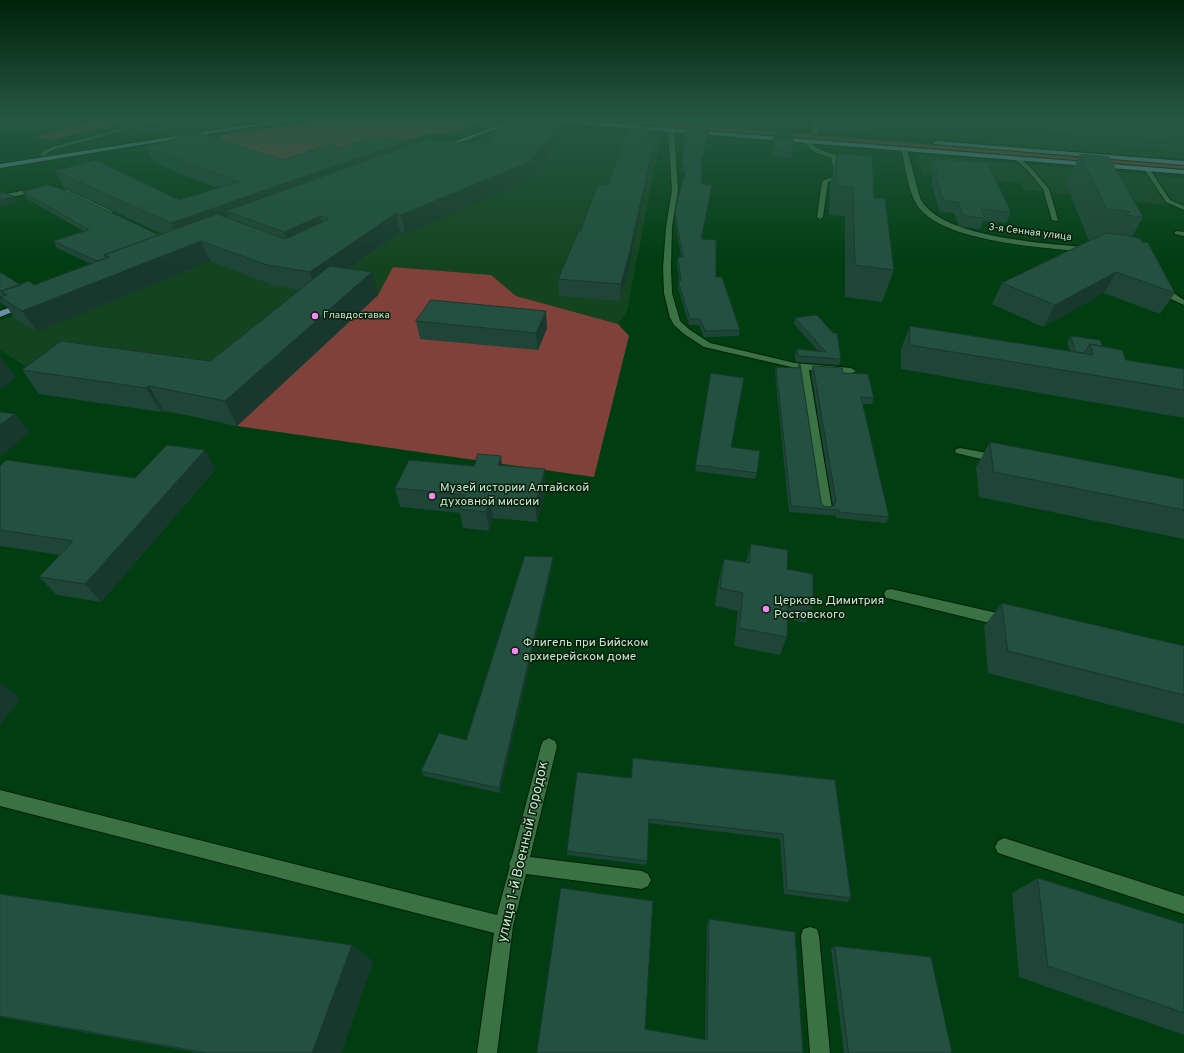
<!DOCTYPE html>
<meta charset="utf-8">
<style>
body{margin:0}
canvas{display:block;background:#003d11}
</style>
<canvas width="1184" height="1053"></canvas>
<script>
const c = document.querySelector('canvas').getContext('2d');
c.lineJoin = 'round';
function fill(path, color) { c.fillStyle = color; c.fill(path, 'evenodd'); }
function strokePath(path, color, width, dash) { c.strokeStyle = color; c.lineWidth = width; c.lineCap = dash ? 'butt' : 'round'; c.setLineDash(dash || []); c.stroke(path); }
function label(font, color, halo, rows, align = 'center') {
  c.font = font + ' Overpass,sans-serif'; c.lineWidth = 3; c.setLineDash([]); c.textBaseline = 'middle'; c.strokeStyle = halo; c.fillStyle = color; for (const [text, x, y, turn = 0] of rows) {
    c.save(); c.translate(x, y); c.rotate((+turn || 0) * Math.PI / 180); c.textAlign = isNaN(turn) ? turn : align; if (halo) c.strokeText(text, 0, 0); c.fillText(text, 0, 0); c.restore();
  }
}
fill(new Path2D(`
 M775 118H1184V159L758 125V122L771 123Z
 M525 124 661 135 627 311 618 324 516 296 491 275 393 267 378 295 237 426 187 415 78 400 0 350V321L222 233 516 125Z
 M916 155 1184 178V207L1024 190 1021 183 922 175Z`), '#14441f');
fill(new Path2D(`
 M101 118H125L127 121 106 128 89 130 52 141 37 137Z
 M339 118H474L479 123 451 133 424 135 359 158 300 170 213 139 223 135Z
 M602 118 1184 165V169L600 121Z
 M393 267 491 275 516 296 618 324 629 336 594 477 237 426 378 295Z`), '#7f413a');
const minor = new Path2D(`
 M0 118H6L0 121Z
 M160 118H169L56 149 47 153 45 156 40 155 43 151 52 147Z
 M814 118H820L818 133 815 135 812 133Z
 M671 127 674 129 678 190 672 227 671 268 672 293 680 321 690 330 710 343 795 363 851 368 856 371 851 374 809 370 832 508 830 511 826 512 822 511 820 508 800 369 704 347 684 334 674 325 670 318 664 293 663 268 666 227 672 190 668 129Z
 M805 140H809C816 150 825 152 836 155L841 177 828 182 823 217 820 219 817 217 822 181 835 176 831 157C821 155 806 151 805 140Z
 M904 147 907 149 920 198C940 239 1050 243 1091 248L1095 250 1091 252C1049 248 941 243 917 205 907 189 906 167 901 149Z
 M1015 157H1019L1032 169 1049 189 1058 220 1057 221 1052 220 1043 189 1028 171 1015 159Z
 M1145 168H1149L1170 200 1184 206V210L1166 202 1144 169Z
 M48 186 67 190 114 212 109 213 63 193 48 190 0 199V195Z
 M1177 231 1184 232V236L1175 234 1174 233Z
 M1161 282H1167L1175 294 1184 300V305L1169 298 1160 284Z
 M960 448 998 455 1002 456 1003 459 1002 462 998 463 956 453 955 451 956 449Z
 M891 589 1006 615 1011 617 1013 621 1011 625 1006 627 891 599 886 598 884 594 886 590Z
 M549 738 555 741 557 746 530 857 642 871 648 874 651 880 648 886 642 889 526 874 513 926 497 1053H477L494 933 0 806V790L497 915 510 866 509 864 512 857 541 746 543 741Z
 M1004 838 1184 896V914L998 853 995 847 998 841Z
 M810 927 817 929 819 936 830 1053H810L801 936 803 929Z`);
const major = new Path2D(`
 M293 118H305L0 168V164Z
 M517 118 522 119 445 148 440 147Z
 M526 118H546L1184 170V174L528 120Z
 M936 141 1184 161V165L934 144V142Z
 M25 302 29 304 28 306 0 317V311Z`);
strokePath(minor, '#031f08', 2);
strokePath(major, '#031f08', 2);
strokePath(new Path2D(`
 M374 125 391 127 403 131 406 136C383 157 347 156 319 145L317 139 344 129Z
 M353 146 381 118
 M289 160 237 143 438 135`), '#467851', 1, [0.5, 1.5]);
fill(minor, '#3b7244');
fill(major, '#698ea2');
fill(new Path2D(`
 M196 118H244L206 126 198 123Z
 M548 118V120L562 136 532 179 405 234 400 232 349 269 378 295 237 426 163 410 161 412 39 394 22 370 210 361 300 290 275 286 210 261 37 332 15 319 7 307 0 302V272L21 285H34L91 264 57 248 53 241 84 231 27 199 23 192 159 235 162 234 64 188 55 171 179 200 218 188 154 163 146 147 283 160 343 148 410 145 488 144Z
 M777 118H814L811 125 796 124 793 137 773 135 775 124Z
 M821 118H854V119L852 130 827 128V127L820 126Z
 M906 118H1184V152L992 136 990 131 929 128 926 120 909 119Z
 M647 128 646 140 653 155 628 272 620 301 559 296 558 279 580 232 608 185Z
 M685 131 708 137 704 156H702L701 184 712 185 701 239 716 277 740 330 739 336 704 337 699 325H689L678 287V281H679L677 263 678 257H681L675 219V213L685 172H682Z
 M774 137 792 153 791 158 773 156V142Z
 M1080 154 1143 217 1132 237 1175 293 1160 314 1104 293 1043 327 992 304 1002 283 1089 241 1066 184Z
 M837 155 894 270 882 302 845 297V216L829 215 830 183Z
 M934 159 1011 212 1006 223 983 221 980 229 962 227 959 226 954 213 940 212 931 183 933 177 931 169Z
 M795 318 841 359 839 365 796 362 795 355 797 349 818 351 794 324Z
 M416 321 547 328 538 350 420 339Z
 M910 326 1070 351 1067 342 1071 336 1103 347 1126 360 1184 369V418L901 369V349Z
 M799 364 821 502 823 506 828 507 833 506 811 372 813 366 843 373 874 398 872 404H863L889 517 886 523 836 518V516L789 512 775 373 776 367 798 368Z
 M711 373 731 447 757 473 755 479 695 471Z
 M990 442 1184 479V539L979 497 976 467Z
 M502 465 546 488 537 522 493 518 489 531 463 528 460 513 400 507 395 488 474 466Z
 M0 466 135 478 216 469 101 602 57 595 39 577 60 555 0 546Z
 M751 544 787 569 813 605 806 623 788 619 787 637 780 655 734 646 738 611 715 606 719 578 724 559 746 562Z
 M553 563 500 793 424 776 421 771 466 740Z
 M1002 603 1184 646V724L988 673 984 626Z
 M631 778 835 780 851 898 847 902 784 894 780 839 649 823 647 861 646 865 567 855V851Z
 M1038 878 1184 924V1035L1019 977 1012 893Z
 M0 894 352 945 373 962 341 1053H199L0 1017Z
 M709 919 803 1053H537L645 1029 705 1040 707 922Z
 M835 946 952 1053H844L831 949Z`), '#1e4537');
fill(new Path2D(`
 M212 118H244L206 126 204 120Z
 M544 118H548V130L543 120Z
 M562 120V136L532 179 405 234 401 215Z
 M709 132 708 137 704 156V151Z
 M409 140 412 156 226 211 231 223 180 242 171 223Z
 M654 141 653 155 628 272 620 301 621 284Z
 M712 185 711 191 700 245 701 239Z
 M13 196 16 202 0 207V200Z
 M396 213 400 232 316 292 310 272Z
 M320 216 325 236 291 251 284 232Z
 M201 241 210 261 37 332 22 311Z
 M372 272 378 295 237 426 225 401Z
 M1116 272 1104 293 1043 327 1055 305Z
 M546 311 547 328 538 350 536 333Z
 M0 356 16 377 0 390Z
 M149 386 163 410 161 412 146 388Z
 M15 414 30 432 0 457V425Z
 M205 450 216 469 101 602 85 584Z
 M501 456 503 475 498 465Z
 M545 469 546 488 537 522 535 504Z
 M490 499 493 518 489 531 486 512Z
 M553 557V563L500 793 499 788Z
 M0 683 21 699 0 725Z
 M352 945 373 962 341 1053H312Z`), '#18382d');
const building = new Path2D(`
 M200 118H212L204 120Z
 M509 118H544L543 120H562L531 161 401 215 396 213 310 272 267 265 201 241 22 311 0 297 7 295 1 291 29 281 34 285 109 257 104 255 217 214 285 239 327 220 328 218 320 216 284 232 226 211 425 140 488 144Z
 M777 118H796V125L775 124Z
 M838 118H854V119Z
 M932 118H1184V143L996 128 994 122 932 119Z
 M628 128H647L645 140 654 141 629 255 621 284 558 279 578 232H580L598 184 608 185Z
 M685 131 709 132 704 151H702L701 184 712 185 701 239 716 240V277H722L740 330 705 331 700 319H690L678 281H681L678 257H683L675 213 678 198 687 167H683Z
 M198 132 283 160 330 144 343 148 372 137 409 140 171 223 55 171 95 160 179 200 239 182 146 147Z
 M774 137 794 139 792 153 774 151Z
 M842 154 872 156 874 198 885 199 894 270 855 265 853 187 836 186 837 155Z
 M1080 154 1109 157 1143 217 1124 215 1130 212 1107 209Z
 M934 159 987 162 1011 212 981 209 985 218 967 216 963 215 958 202 944 201 934 173H938Z
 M47 185 59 188 159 235 104 255 106 258 97 261 53 241 89 230 23 192Z
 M4 193 13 196 0 200V194Z
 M1106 233 1125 235 1140 239 1142 242 1148 243 1175 293 1116 272 1055 305 1002 283Z
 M330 266 372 272 225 401 149 386 146 388 22 370 61 341 210 361Z
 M0 272 21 285 1 291 4 296 0 297 2 300 0 298Z
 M431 300 546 311 536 333 416 321Z
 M817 315 833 333H837L841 359 798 356 797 349 826 352 795 318Z
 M910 326 1093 355 1090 344 1122 350 1126 360 1184 369V390L910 345Z
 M1071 336 1100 340 1103 347 1090 344 1084 353 1076 352Z
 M799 364H800L821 502 823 506 828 507 834 506 836 501 813 366 842 368 843 373 868 374 874 398 861 397 889 517 839 512V510L791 506 776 367 800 368Z
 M711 373 744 378 731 447 760 451 757 473 696 465Z
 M0 412 15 414 0 425Z
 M990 442 1184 479V510L994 472Z
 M167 445 205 450 85 584 39 577 73 541 0 530V466L6 460 135 478Z
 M478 454 501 456 498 465 545 469 535 504 490 499 486 512 459 509 465 495 395 488 409 460 474 466Z
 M751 544 788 550 787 569 813 574V605L788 600 787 637 739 628 743 593 720 588 724 559 749 563Z
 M525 556 553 557 499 788 421 771 439 733 466 740Z
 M1002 603 1184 646V695L1008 651Z
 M633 758 835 780 851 898 787 890 783 834 649 819 647 861 567 851 577 772 631 778Z
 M1038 878 1184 924V1013L1048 966Z
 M561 888 653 901 645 1029 707 1040 709 919 795 932 803 1053H537Z
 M0 894 352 945 312 1053H207L0 1016Z
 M835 946 931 957 952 1053H849Z`);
fill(building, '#235040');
strokePath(building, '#18382d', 1);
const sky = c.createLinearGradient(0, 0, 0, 265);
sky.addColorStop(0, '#002209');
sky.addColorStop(0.45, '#265743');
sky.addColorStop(1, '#26574300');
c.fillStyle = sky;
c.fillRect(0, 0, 1184, 265);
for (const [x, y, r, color] of [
 [315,316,4,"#f38af1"],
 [432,496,4,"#f38af1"],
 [766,609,4,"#f38af1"],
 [515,651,4,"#f38af1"]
]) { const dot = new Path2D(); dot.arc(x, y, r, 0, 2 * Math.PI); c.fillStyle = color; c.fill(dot); strokePath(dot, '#071e0c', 1.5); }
label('10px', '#cae7cc', '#071e0c', [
 ["3-я Сенная улица",1030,233,7]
]);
label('10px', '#cae7cc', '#071e0c', [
 ["Главдоставка",323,316]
], 'left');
label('12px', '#cae7cc', '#071e0c', [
 ["Музей истории Алтайской",440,489],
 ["духовной миссии",440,503],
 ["Церковь Димитрия",774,602],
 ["Ростовского",774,616],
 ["Флигель при Бийском",523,644],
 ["архиерейском доме",523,658]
], 'left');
label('14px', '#cae7cc', '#071e0c', [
 ["улица 1-й Военный городок",524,852,-77]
]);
</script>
